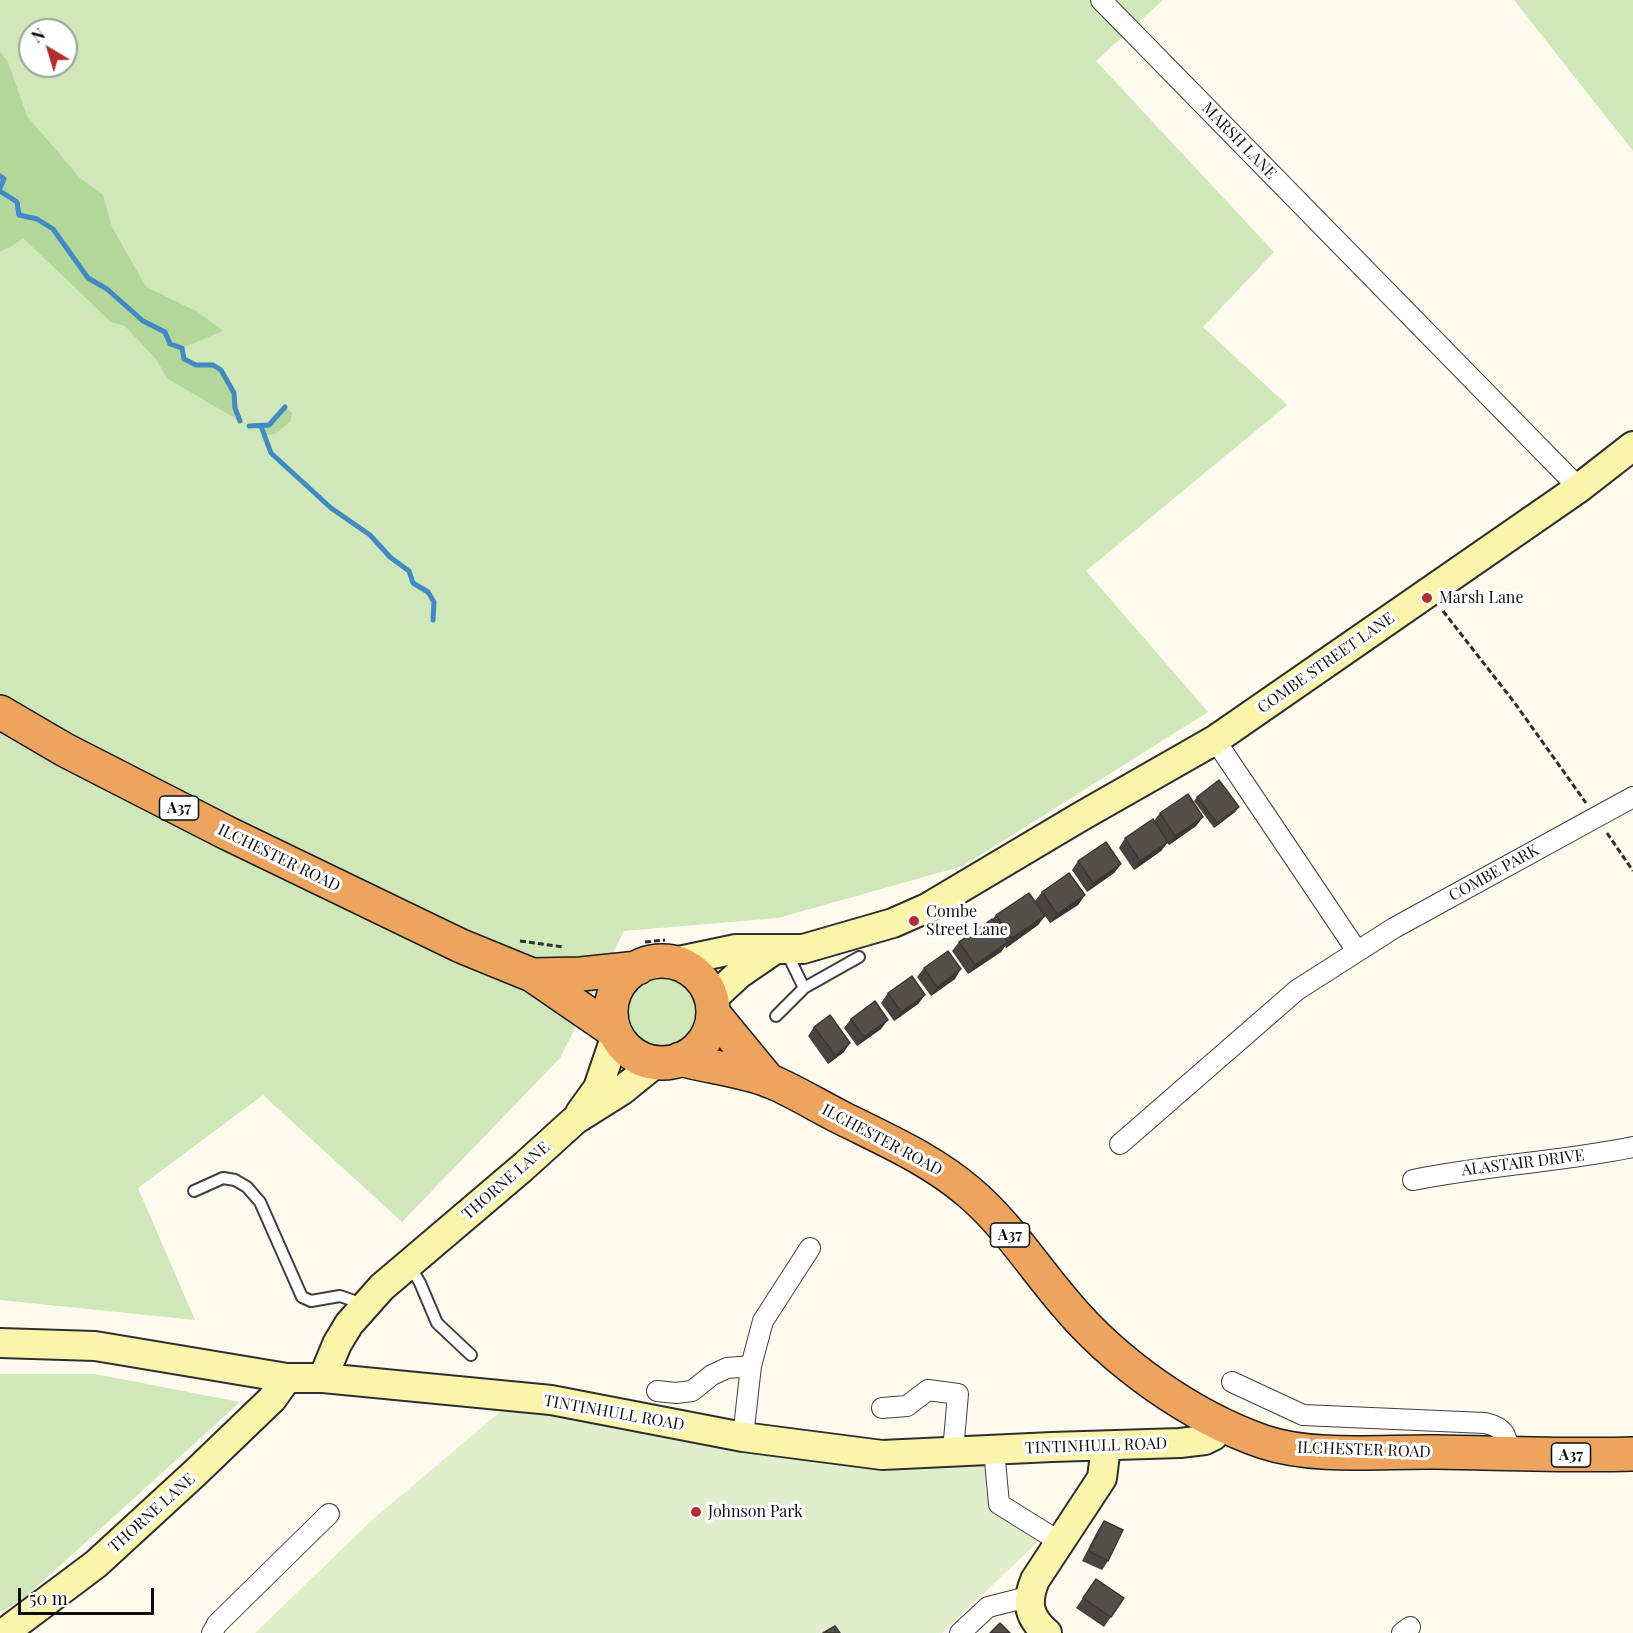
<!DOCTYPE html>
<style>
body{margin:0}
#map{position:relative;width:1633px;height:1633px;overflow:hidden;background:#fefbee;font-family:"Playfair Display",serif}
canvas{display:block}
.north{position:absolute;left:18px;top:18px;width:60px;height:60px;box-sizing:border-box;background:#fff;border:2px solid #9e9e9e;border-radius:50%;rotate:322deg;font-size:16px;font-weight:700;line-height:24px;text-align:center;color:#0d0d0d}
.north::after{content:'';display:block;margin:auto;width:21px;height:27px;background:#b52d2e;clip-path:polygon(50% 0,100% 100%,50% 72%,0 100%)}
.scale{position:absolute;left:18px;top:1588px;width:136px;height:27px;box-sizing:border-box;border:3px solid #0d0d0d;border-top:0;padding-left:8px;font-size:18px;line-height:21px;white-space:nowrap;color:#0d0d0d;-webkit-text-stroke:4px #fff;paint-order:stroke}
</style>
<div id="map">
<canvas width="1633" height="1633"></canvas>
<div class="north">N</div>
<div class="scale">50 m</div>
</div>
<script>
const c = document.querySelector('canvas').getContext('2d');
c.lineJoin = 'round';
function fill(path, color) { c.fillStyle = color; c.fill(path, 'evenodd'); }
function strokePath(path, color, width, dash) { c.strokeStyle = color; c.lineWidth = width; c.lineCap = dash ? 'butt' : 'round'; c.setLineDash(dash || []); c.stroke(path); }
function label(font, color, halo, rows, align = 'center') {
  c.font = font + ' "Playfair Display",serif'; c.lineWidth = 6; c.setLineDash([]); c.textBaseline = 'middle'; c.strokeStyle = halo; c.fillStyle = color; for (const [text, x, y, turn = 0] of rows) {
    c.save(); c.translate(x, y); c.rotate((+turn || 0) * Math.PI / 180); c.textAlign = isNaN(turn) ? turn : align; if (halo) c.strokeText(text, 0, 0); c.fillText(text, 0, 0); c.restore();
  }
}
fill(new Path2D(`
 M0 0H1163L1096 61 1274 252 1203 327 1287 405 1086 571 1208 712 963 866 778 918 624 931 560 1058 402 1222 263 1095 138 1188 195 1320 0 1300ZM30 30H66V66H30Z
 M1514 0H1633V151Z
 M623 1011a39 39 0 1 1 78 0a39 39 0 1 1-78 0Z
 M0 1374H95L240 1402 21 1601 0 1612Z`), '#cfe7b9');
fill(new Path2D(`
 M0 52 8 62 27 116 80 178 103 195 112 227 146 287 198 312 223 331 182 348 185 359 196 365H213L221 370 234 393 235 408 240 421 168 379 155 358 125 326 111 322 23 238 9 248 0 251Z
 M285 407 292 413 290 422 275 434 265 435 261 426 269 425Z`), '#b3d69a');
fill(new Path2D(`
 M519 1396 743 1437 994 1450 999 1504 1046 1534 942 1633H255L373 1519Z`), '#e1eecb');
strokePath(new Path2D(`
 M0 176 4 179 0 188
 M0 191 17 202 19 215 37 219 53 229 88 278 107 289 143 321 165 332 170 344 182 348 184 359 196 365H213L221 370 234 393 235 408 240 421
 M249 426 269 425 285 407
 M261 426 271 453 331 508 370 535 390 557 409 571 413 583 428 592 434 602 433 620`), '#408bc6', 5);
const lane = new Path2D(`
 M786 951 804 988
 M776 1016 804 988 859 957
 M194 1191 223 1178 235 1180 247 1187 260 1202 302 1297 311 1301 340 1296 363 1304
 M410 1266 420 1283 437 1323 471 1355`);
const street = new Path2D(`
 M1101 0 1579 488
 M1215 740 1357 951
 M1120 1144 1297 990 1394 928 1633 797
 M1413 1180C1486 1165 1560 1162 1633 1147
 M1232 1382 1303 1415 1485 1423C1506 1428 1506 1435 1510 1455
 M657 1391 676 1393 692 1391 712 1375 727 1368 751 1366
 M882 1408 907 1406 928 1390 958 1394 953 1451
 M743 1437 751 1366 763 1321 810 1248
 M994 1450 999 1504 1060 1542
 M212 1633 217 1624 329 1514
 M960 1633 988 1607 1028 1597
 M1402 1633 1410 1627`);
const secondary = new Path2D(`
 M674 962 736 949H803L893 923 927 908 1080 817 1215 740 1579 488 1633 446
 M711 1000 739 974 774 950
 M580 1113 598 1088 616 1035
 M0 1343 95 1346 287 1378H323L551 1400 743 1437 882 1455 1052 1447 1180 1443 1205 1440 1213 1436 1224 1425
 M323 1378 337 1344 349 1324 382 1287 522 1168 575 1120 621 1091 657 1062
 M4 1633 96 1564 195 1473 272 1399 287 1378
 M1047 1633C1028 1617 1026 1602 1035 1580L1102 1478 1106 1446`);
const highway = new Path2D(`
 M0 712 65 750 227 833 461 946 532 975 615 1032
 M611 1012a51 51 0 1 1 102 0a51 51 0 1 1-102 0Z
 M532 975 581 974 638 968
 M713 1013 769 1081
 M680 1059C709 1067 741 1070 770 1081 794 1091 818 1106 842 1118 886 1140 932 1160 969 1192 1006 1223 1033 1266 1065 1303 1114 1362 1191 1417 1264 1442 1315 1459 1383 1451 1437 1452 1502 1453 1568 1456 1633 1454`);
strokePath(lane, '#404040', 14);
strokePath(street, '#404040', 22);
strokePath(secondary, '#2f2f2f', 32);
strokePath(highway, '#1e1e1e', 36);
strokePath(new Path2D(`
 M1443 611 1514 702 1586 803
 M1607 833 1633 871
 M520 941 564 947
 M645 942 665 940`), '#2f2f2f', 3, [6, 3]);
strokePath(lane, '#fff', 10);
strokePath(street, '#fff', 20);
strokePath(secondary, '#fbf5ac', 28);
strokePath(highway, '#eca45e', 33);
fill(new Path2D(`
 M1197 797 1239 807 1235 812 1214 828 1194 801Z
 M1160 813 1203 817 1196 826 1169 845 1167 843 1161 851 1134 870 1119 848 1125 838 1154 821Z
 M1078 861 1121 864 1114 873 1087 892 1072 870Z
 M1042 892 1085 895 1078 905 1050 923 1035 901Z
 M996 915 1045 916 1038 925 1006 948 1005 946 1001 952 968 974 952 951 959 942 992 920Z
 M924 968 955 979 931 996 917 977Z
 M888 993 925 995 918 1004 894 1021 881 1003Z
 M851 1019 881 1029 857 1046 844 1028Z
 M814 1027 844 1052 828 1064 808 1036Z
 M1104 1521 1108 1561 1102 1570 1082 1561 1098 1530Z
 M1096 1579 1124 1598 1104 1627 1076 1608Z`), '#494440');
fill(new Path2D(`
 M1239 807 1235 812 1214 828 1217 823Z
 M1203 817 1196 826 1169 845 1175 836Z
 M1168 842 1161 851 1134 870 1140 861Z
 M1121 864 1114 873 1087 892 1093 883Z
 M1085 895 1078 905 1050 923 1057 914Z
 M1045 916 1038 925 1006 948 1012 938Z
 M1008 942 1001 952 968 974 975 965Z
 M961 969 955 979 931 996 937 987Z
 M925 995 918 1004 894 1021 901 1012Z
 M888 1020 881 1029 857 1046 864 1037Z
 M850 1043 844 1052 828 1064 835 1055Z`), '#3c3734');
const building = new Path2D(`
 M1219 780 1239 807 1217 823 1197 797Z
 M1188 794 1203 817 1175 836 1160 813Z
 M1153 819 1168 842 1140 861 1125 838Z
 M1106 842 1121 864 1093 883 1078 861Z
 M1069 873 1085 895 1057 914 1042 892Z
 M1029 893 1045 916 1012 938 996 915Z
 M992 919 1008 942 975 965 959 942Z
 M948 951 961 969 937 987 924 968Z
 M912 976 925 995 901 1012 888 993Z
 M875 1001 888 1020 864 1037 851 1019Z
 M830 1015 850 1043 835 1055 814 1027Z
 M1104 1521 1123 1530 1108 1561 1089 1551Z
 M1096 1579 1124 1598 1111 1617 1083 1598Z
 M1000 1623 1010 1633H990Z
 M835 1626 840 1633H823Z`);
fill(building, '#554f4a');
strokePath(building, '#3c3734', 1.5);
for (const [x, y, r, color] of [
 [1427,598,6,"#b52d2e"],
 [914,921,6,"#b52d2e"],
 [696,1512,6,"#b52d2e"]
]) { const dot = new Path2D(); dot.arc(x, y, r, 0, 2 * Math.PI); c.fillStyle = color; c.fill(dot); strokePath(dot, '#fff', 2); }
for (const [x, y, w] of [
 [179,808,39],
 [1010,1235,39],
 [1571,1455,39]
]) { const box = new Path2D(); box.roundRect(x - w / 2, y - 12, w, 24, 4.5); c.fillStyle = '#fff'; c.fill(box); strokePath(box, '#0d0d0d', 1.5); }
label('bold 15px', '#0d0d0d', null, [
 ["A37",179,808],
 ["A37",1010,1235],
 ["A37",1571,1455]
]);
label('16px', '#0d0d0d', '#fff', [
 ["MARSH LANE",1239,141,46],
 ["COMBE STREET LANE",1326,663,-35],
 ["ILCHESTER ROAD",279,858,26],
 ["COMBE PARK",1494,873,-29],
 ["ILCHESTER ROAD",882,1140,28],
 ["ALASTAIR DRIVE",1523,1163,-7],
 ["THORNE LANE",506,1181,-41],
 ["TINTINHULL ROAD",614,1413,10],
 ["TINTINHULL ROAD",1096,1446,-2],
 ["ILCHESTER ROAD",1364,1450,2],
 ["THORNE LANE",152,1513,-42]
]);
label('16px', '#0d0d0d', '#fff', [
 ["Marsh Lane",1439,598],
 ["Combe",926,912],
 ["Street Lane",926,930],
 ["Johnson Park",708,1512]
], 'left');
</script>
